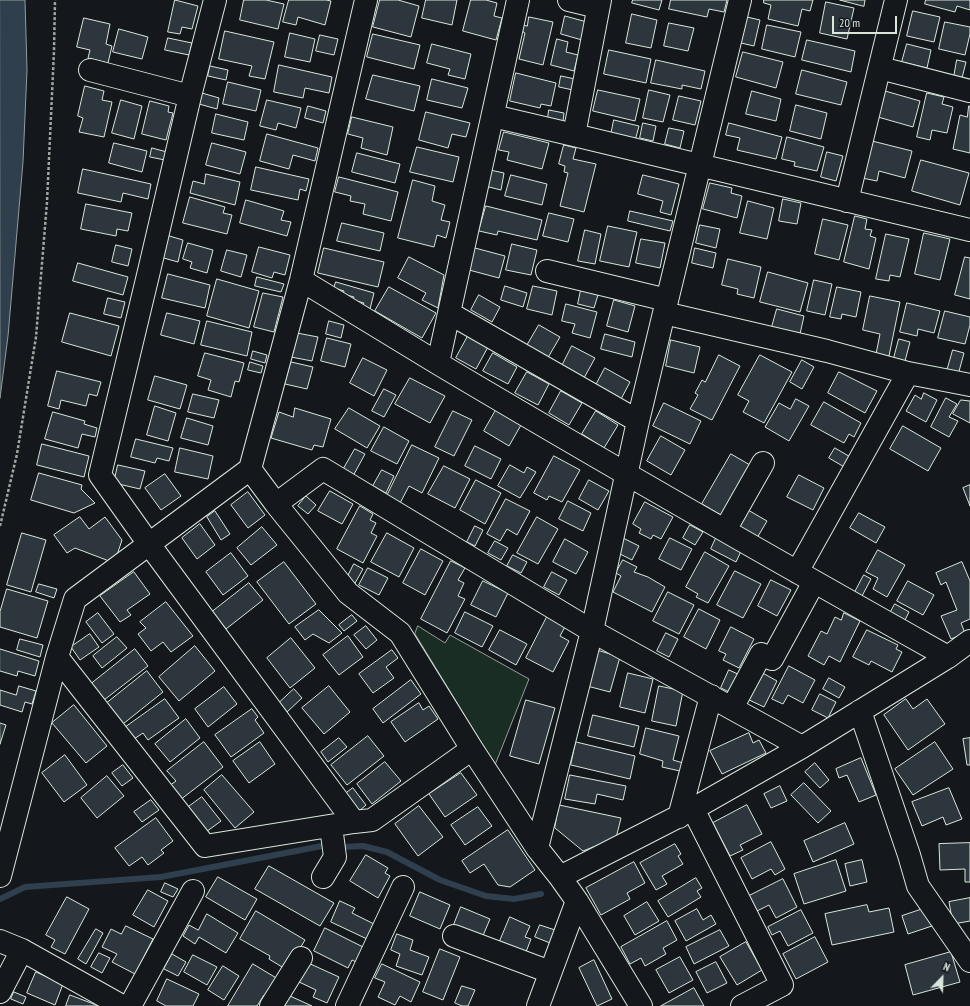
<!DOCTYPE html>
<style>
body{margin:0}
#map{position:relative;width:970px;height:1006px;overflow:hidden;background:#14181c;font-family:"PT Sans Narrow",sans-serif}
canvas{display:block}
.north{position:absolute;left:922px;top:958px;width:40px;height:40px;-webkit-text-stroke:3px #14181c;paint-order:stroke;rotate:23deg;font-size:11px;font-weight:700;line-height:16px;text-align:center;color:#d8e6dc}
.north::after{content:'';display:block;margin:auto;width:14px;height:18px;background:#d8e6dc;clip-path:polygon(50% 0,100% 100%,50% 72%,0 100%)}
.scale{position:absolute;left:832px;top:16px;width:65px;height:18px;box-sizing:border-box;border:2px solid #d8e6dc;border-top:0;padding-left:5px;font-size:12px;line-height:14px;white-space:nowrap;color:#d8e6dc;-webkit-text-stroke:3px #14181c;paint-order:stroke}
</style>
<div id="map">
<canvas width="970" height="1006"></canvas>
<div class="north">N</div>
<div class="scale">20 m</div>
</div>
<script>
const c = document.querySelector('canvas').getContext('2d');
c.lineJoin = 'round';
function fill(path, color) { c.fillStyle = color; c.fill(path, 'evenodd'); }
function strokePath(path, color, width, dash) { c.strokeStyle = color; c.lineWidth = width; c.lineCap = dash ? 'butt' : 'round'; c.setLineDash(dash || []); c.stroke(path); }
const green = new Path2D(`
 M418 626 445 643 450 635 529 679 495 765 415 634Z`);
fill(green, '#1a2d24');
strokePath(green, '#939e99', 1);
const water = new Path2D(`
 M0 0H25L27 70 23 162 8 336 0 398Z`);
fill(water, '#2f3f4d');
strokePath(water, '#939e99', 1);
strokePath(new Path2D(`
 M341 847 363 846 387 852 440 880 486 896 514 899 541 894
 M0 899 25 887 161 877 322 846`), '#2f3f4d', 6);
const building = new Path2D(`
 M175 0 198 6 192 29 182 27 180 34 168 32Z
 M244 0H266L284 4 278 29 240 20Z
 M289 0H326L331 1 325 25 298 17 296 25 283 22Z
 M380 0H398L419 6 411 37 373 27Z
 M426 0H457L452 25 422 18Z
 M471 0H486L497 3 494 16 502 18 496 40 463 31Z
 M633 0H662L659 10 632 3Z
 M671 0H727L724 12 709 9 707 17 669 9Z
 M764 0H813L810 11 802 9 798 26 768 19 771 5 764 3Z
 M840 0H865L864 6Z
 M926 0H970V10L957 6 955 12 925 4Z
 M826 2 854 8 847 39 820 33Z
 M913 11 940 17 934 42 907 36Z
 M632 14 657 20 651 48 626 43Z
 M565 16 587 22 582 40 561 34Z
 M529 17 553 22 543 65 519 59 525 33 522 31 523 25 527 26Z
 M747 17 760 20 754 46 741 43Z
 M84 18 110 24 106 44 112 46 108 63 88 58 90 50 77 47Z
 M945 22 970 27V34L965 55 939 49Z
 M669 23 694 28 688 51 664 46Z
 M767 25 801 32 795 57 762 49Z
 M119 29 148 37 142 59 113 52Z
 M225 31 274 42 265 79 249 76 252 66 219 59Z
 M290 33 315 39 310 62 285 57Z
 M373 34 420 45 414 69 367 57Z
 M320 35 338 39 334 55 316 51Z
 M168 38 192 43 189 55 165 50Z
 M557 39 568 42 566 52 578 55 574 71 551 65Z
 M807 40 855 51 851 72 802 60Z
 M432 44 471 54 465 79 448 75 450 69 427 63Z
 M907 44 931 50 927 68 902 62Z
 M609 50 651 59 646 83 604 74Z
 M743 52 783 62 776 88 736 77Z
 M656 60 705 71 701 89 682 85V89L651 83Z
 M957 60 966 62 962 78 954 77Z
 M279 65 332 77 329 93 305 88 303 98 274 92Z
 M210 66 228 70 226 80 208 76Z
 M802 70 847 82 841 105 796 94Z
 M516 73 556 83 551 106 541 104 540 108 510 101Z
 M373 75 420 86 414 111 366 99Z
 M561 76 575 79 573 90 559 87Z
 M432 79 468 88 462 108 427 100Z
 M228 82 261 90 256 111 223 104Z
 M85 86 104 91 102 100 112 102 104 137 79 132 83 118 78 116Z
 M598 90 640 99 635 121 593 111Z
 M649 90 670 95 663 122 643 118Z
 M752 91 781 99 776 121 746 114Z
 M885 91 920 101 913 127 878 117Z
 M202 93 219 98 217 109 199 104Z
 M927 93 944 97 942 104 953 107 947 133 932 130 930 140 917 137Z
 M679 96 701 101 695 125 673 120Z
 M121 100 142 106 134 139 112 133Z
 M267 100 301 108 296 128 278 123 276 130 260 126Z
 M150 101 169 106 168 112 173 113 166 140 142 134Z
 M796 105 827 113 821 139 790 131Z
 M308 106 326 111 323 123 305 118Z
 M969 106H970V153L953 149 960 115 967 117Z
 M549 110 564 113 563 121 548 118Z
 M426 112 470 123 466 137 452 134 448 148 419 140Z
 M216 114 248 122 244 140 212 133Z
 M352 117 393 127 387 155 361 148 363 138 348 134Z
 M614 120 639 126 635 141 611 135Z
 M643 123 656 126 653 141 640 138Z
 M729 123 782 137 776 159 737 150 740 138 726 135Z
 M669 128 684 131 680 148 665 144Z
 M504 132 549 143 542 169 507 160 509 152 499 150Z
 M267 134 318 148 315 161 293 155 289 169 260 161Z
 M787 137 824 147 817 171 794 166 795 162 782 159Z
 M872 141 912 151 905 178 879 171 877 181 862 178Z
 M114 143 147 151 142 172 109 163Z
 M212 143 246 152 240 174 206 165Z
 M564 145 576 148 573 159 596 164 584 212 560 206 568 173 564 172 565 166 559 164Z
 M417 147 459 157 453 182 410 172Z
 M152 148 167 152 165 160 150 157Z
 M827 152 843 156 836 181 821 177Z
 M357 153 400 164 395 183 352 172Z
 M921 160 969 173 960 205 912 191Z
 M256 167 309 179 306 191 300 189 298 200 251 190Z
 M83 169 151 184 148 199 123 193 121 202 78 193Z
 M490 170 504 173 501 190 485 186Z
 M206 174 240 182 235 205 190 193 193 181 204 184Z
 M511 175 547 184 542 205 505 196Z
 M643 175 679 184 671 215 660 212 663 201 638 194Z
 M339 177 398 192 391 221 363 214 365 204 350 201 351 196 335 192Z
 M413 180 435 186 432 201 445 205 441 220 450 222 446 238 437 235 434 247 398 238Z
 M710 183 732 188 731 193 742 196 737 218 703 209Z
 M190 197 225 207 223 213 232 215 227 234 183 223Z
 M783 199 801 203 797 224 779 221Z
 M246 200 284 211 281 220 291 222 287 236 240 223Z
 M748 201 774 208 767 239 740 233Z
 M86 204 132 213 128 231 117 229 116 236 81 229Z
 M486 206 542 220 537 240 498 231 497 235 479 231Z
 M630 211 673 221 670 231 628 221Z
 M549 213 574 219 568 242 543 236Z
 M855 216 867 219 865 229 872 230 870 236 876 238 869 269 844 262Z
 M823 219 848 225 839 260 815 254Z
 M342 223 384 233 380 251 337 241Z
 M700 225 720 229 716 248 696 243Z
 M608 226 637 232 629 267 600 261Z
 M585 230 601 234 595 264 578 261Z
 M924 233 950 239 940 280 915 274Z
 M886 234 909 239 900 277 890 275 889 281 876 279Z
 M166 235 183 240 178 262 160 257Z
 M641 239 665 243 660 268 636 263Z
 M188 243 213 250 207 273 190 268 192 262 183 259Z
 M512 244 537 250 531 275 506 270Z
 M116 245 132 249 128 266 112 262Z
 M259 247 290 255 285 275 274 272 272 278 252 272Z
 M324 248 384 262 378 287 318 273Z
 M475 248 505 256 499 278 469 270Z
 M695 248 716 253 713 268 692 263Z
 M227 250 247 255 241 277 221 271Z
 M409 257 444 275 438 308 422 300 426 293 398 278Z
 M965 257 970 258V299L955 295Z
 M728 259 761 267 754 298 737 294 738 289 722 285Z
 M78 263 128 277 123 295 73 281Z
 M768 272 808 283 800 312 760 302Z
 M168 274 210 285 205 308 162 298Z
 M257 277 284 284 281 292 255 286Z
 M217 279 259 291 249 328 207 316Z
 M814 280 832 284 825 315 807 311Z
 M336 282 374 293 370 309 362 307 364 303 353 300 354 297 343 294 344 291 334 288Z
 M505 286 527 293 523 307 501 300Z
 M533 286 557 291 552 315 527 309Z
 M389 287 436 313 422 338 375 311Z
 M837 287 861 292 856 317 842 314 841 319 830 317Z
 M581 290 598 295 594 308 578 304Z
 M263 293 283 297 274 332 254 327Z
 M479 295 500 307 492 322 471 310Z
 M870 296 900 302 889 356 876 354 880 334 863 330Z
 M108 298 125 302 121 318 104 314Z
 M614 300 635 306 628 332 607 326Z
 M907 303 940 311 934 333 918 329 917 336 900 332Z
 M566 304 597 312 590 338 572 333 575 324 562 321Z
 M777 309 804 316 800 334 772 327Z
 M945 311 970 317V325L965 344 938 338Z
 M70 313 119 326 111 356 62 342Z
 M167 313 200 321 194 344 161 335Z
 M207 321 252 332 247 356 201 345Z
 M329 321 344 325 341 338 326 334Z
 M539 325 560 337 546 361 525 349Z
 M297 333 318 337 312 361 291 357Z
 M605 334 635 342 632 357 601 349Z
 M468 336 488 347 476 369 456 358Z
 M327 338 351 344 345 367 321 361Z
 M899 339 910 342 905 361 894 358Z
 M671 340 700 347 694 373 666 366Z
 M572 346 595 358 584 378 562 366Z
 M953 350 964 353 958 375 947 371Z
 M253 351 267 355 265 363 251 359Z
 M205 353 244 363 239 382 235 381 231 397 208 390 211 380 198 376Z
 M493 353 517 367 508 384 483 371Z
 M719 355 740 366 712 420 690 409 698 395 695 393 702 380 705 382Z
 M760 355 792 372 764 423 743 412 749 401 738 395Z
 M363 358 387 370 374 396 350 383Z
 M802 360 814 367 802 389 790 382Z
 M250 362 263 366 261 373 248 370Z
 M291 362 313 367 307 389 285 384Z
 M605 368 630 382 620 401 595 387Z
 M57 371 101 382 97 396 89 394 86 406 61 400 59 409 48 406Z
 M527 372 549 384 538 405 515 393Z
 M839 372 877 391 865 413 828 393Z
 M155 376 187 385 180 409 148 400Z
 M410 378 445 396 430 423 395 404Z
 M384 389 396 395 384 417 372 411Z
 M561 391 582 403 569 425 549 413Z
 M924 393 937 400 926 422 906 411 915 395 921 399Z
 M193 394 219 400 214 418 188 412Z
 M946 398 957 404 949 417 958 421 949 437 931 427Z
 M796 399 809 406 789 441 765 427 779 403 790 409Z
 M961 400 970 401V423L953 414Z
 M824 402 861 423 854 437 849 434 844 443 811 425Z
 M664 403 701 421 690 444 653 426Z
 M155 406 176 413 168 441 147 435Z
 M295 408 331 419 323 447 314 445 312 450 271 438 279 412 293 417Z
 M349 408 380 426 367 448 335 429Z
 M496 410 521 425 509 446 484 431Z
 M453 411 472 420 454 456 435 447Z
 M596 411 618 425 604 448 582 434Z
 M53 412 85 421 84 424 97 428 95 437 82 434 78 448 45 439Z
 M187 418 213 426 208 445 181 438Z
 M903 426 941 448 928 471 890 449Z
 M384 427 409 441 397 464 371 451Z
 M661 436 685 450 671 475 647 461Z
 M136 439 173 448 169 461 157 458 155 463 131 457Z
 M42 444 89 456 84 477 37 465Z
 M412 445 439 458 422 493 409 486 399 505 386 498Z
 M475 446 501 459 491 479 465 466Z
 M180 448 213 456 208 479 175 472Z
 M835 448 852 458 846 468 829 458Z
 M355 449 365 454 353 476 343 470Z
 M731 454 750 465 721 515 702 504Z
 M554 456 580 470 562 502 549 496 547 500 534 493Z
 M118 465 145 471 140 489 114 483Z
 M510 465 524 473 527 467 536 472 520 498 498 486Z
 M444 466 470 479 455 508 428 494Z
 M382 470 394 476 386 493 373 486Z
 M39 473 82 485 81 489 95 503 74 513 31 500Z
 M165 474 181 496 161 510 145 488Z
 M799 475 824 488 813 510 787 497Z
 M476 480 501 493 485 524 460 510Z
 M589 480 609 491 598 510 579 499Z
 M970 485V506L963 488Z
 M330 491 353 504 342 524 318 511Z
 M248 492 265 515 248 528 231 505Z
 M306 496 316 505 308 514 298 506Z
 M506 499 530 511 517 535 507 529 500 541 487 534Z
 M568 501 591 513 583 531 559 519Z
 M645 502 673 517 661 539 653 535 651 539 639 533 641 529 633 524Z
 M360 506 373 514 370 520 376 523 371 533 377 536 363 563 337 549Z
 M748 510 767 521 757 538 738 527Z
 M215 511 230 534 221 540 207 517Z
 M859 513 885 527 876 543 850 528Z
 M80 517 89 529 105 517 122 540 117 555 109 561 75 548 67 553 54 535Z
 M537 517 558 529 538 564 517 553Z
 M200 524 215 545 197 559 182 538Z
 M690 525 703 532 695 545 683 538Z
 M475 526 483 530 475 546 467 542Z
 M262 527 277 545 251 565 237 548Z
 M22 533 46 540 31 592 7 585Z
 M387 533 414 548 399 577 371 562Z
 M717 536 742 549 736 562 711 549Z
 M623 538 639 546 632 560 616 552Z
 M670 538 692 549 681 570 659 559Z
 M565 539 588 552 576 574 553 562Z
 M495 541 508 548 501 560 488 553Z
 M421 549 443 561 425 595 403 583Z
 M878 550 905 565 887 597 873 589 878 578 866 572Z
 M705 552 729 566 708 603 696 597 698 594 686 587Z
 M231 553 248 576 223 595 206 572Z
 M513 555 527 562 521 573 507 566Z
 M623 560 637 567 634 572 648 577 665 587 652 612 613 592 621 576 616 573Z
 M451 561 465 568 458 580 464 583 458 596 465 599 447 633 421 619Z
 M284 562 316 604 289 624 257 582Z
 M962 562 970 581V619L961 623 965 633 951 639 941 616 957 610 946 582 941 585 936 573Z
 M354 564 363 569 354 585 346 580Z
 M368 568 388 578 379 595 359 585Z
 M735 571 761 584 743 618 717 605Z
 M134 572 150 594 127 610 131 615 120 622 100 596Z
 M552 572 567 580 559 595 544 587Z
 M864 575 871 579 862 596 855 592Z
 M771 580 791 590 777 616 758 606Z
 M483 581 508 593 496 617 471 605Z
 M908 581 934 595 923 615 897 601Z
 M249 583 263 600 226 629 212 612Z
 M39 584 57 589 54 598 36 592Z
 M7 589 48 601 37 638 0 627V612Z
 M668 592 694 605 679 634 653 621Z
 M166 602 193 636 171 652 163 642 151 651 138 634 146 628 140 622Z
 M895 604 909 612 903 624 888 617Z
 M699 609 720 620 706 649 684 637Z
 M319 610 342 633 329 643 313 634 305 640 295 627Z
 M465 612 493 626 482 647 455 633Z
 M98 613 114 634 102 643 86 622Z
 M844 613 860 621 840 662 829 656 824 665 808 656 821 631 827 634 835 617 841 620Z
 M352 615 357 621 344 631 339 625Z
 M548 615 566 625 560 636 569 641 553 672 526 658Z
 M366 626 377 640 366 649 354 635Z
 M731 627 754 639 739 668 723 660 726 654 719 651Z
 M500 630 527 644 516 665 489 650Z
 M867 630 898 645 896 649 902 652 892 672 871 661 869 665 853 657Z
 M666 633 678 639 669 657 657 651Z
 M90 634 99 647 80 660 71 647Z
 M348 636 363 657 339 675 323 655Z
 M117 637 127 648 102 668 93 656Z
 M291 638 315 668 290 688 267 658Z
 M20 639 43 645 40 657 17 650Z
 M195 646 215 671 179 701 159 677Z
 M0 649 39 661 35 676 18 671 17 676 0 671Z
 M135 649 148 666 104 700 91 684Z
 M392 650 398 658 386 667 394 678 373 693 359 674Z
 M597 650 620 657 610 692 587 686Z
 M789 666 815 680 803 703 788 695 783 704 772 699Z
 M729 670 740 675 731 693 721 688Z
 M147 671 163 692 123 724 107 703Z
 M759 671 777 681 764 707 745 698Z
 M628 673 653 679 645 713 620 707Z
 M829 678 845 687 839 698 823 689Z
 M411 680 421 694 383 723 373 709Z
 M19 686 36 691 32 704 25 702 22 712 0 705V690L16 695Z
 M329 686 350 712 324 734 302 708Z
 M659 686 683 691 676 726 652 721Z
 M224 687 237 704 208 727 195 709Z
 M294 689 302 698 287 712 279 703Z
 M820 694 836 702 828 718 812 710Z
 M165 699 179 718 148 740 143 733 131 741 123 729Z
 M906 699 913 709 927 699 945 724 908 750 884 715Z
 M526 700 555 708 539 764 510 756Z
 M419 703 423 710 429 706 438 719 405 742 391 722Z
 M74 705 107 746 86 763 52 723Z
 M252 709 258 717 255 720 264 733 231 757 215 735Z
 M593 715 639 726 634 747 588 736Z
 M186 719 200 738 170 762 155 744Z
 M0 723 6 725 0 744Z
 M646 728 679 736 673 760 683 763 680 771 662 767 663 761 640 754Z
 M749 733 753 743 759 740 766 753 722 774 710 751Z
 M368 736 384 756 347 785 331 765Z
 M339 738 347 747 328 762 321 752Z
 M970 738V765H967L963 739Z
 M204 742 223 767 180 800 169 786 176 781 167 771Z
 M260 742 275 764 249 783 233 761Z
 M576 742 635 756 630 779 571 765Z
 M935 742 953 769 913 795 895 769Z
 M65 755 87 785 64 802 42 773Z
 M861 758 876 795 859 802 847 775 839 778 836 769Z
 M385 762 401 781 372 804 357 784Z
 M815 763 829 780 820 788 805 772Z
 M123 765 133 778 122 786 112 773Z
 M461 773 477 795 445 817 429 794Z
 M222 775 254 812 235 828 204 790Z
 M570 775 626 786 623 800 597 794 595 804 565 799Z
 M107 776 124 796 97 818 81 798Z
 M804 783 831 811 818 823 791 795Z
 M780 786 787 801 771 808 764 794Z
 M353 788 366 805 358 812 345 794Z
 M949 788 962 819 946 825 943 817 922 826 912 802Z
 M202 797 221 821 206 832 187 808Z
 M151 800 159 810 142 822 134 812Z
 M559 805 621 818 616 838 583 851 555 828Z
 M747 805 762 834 740 845 743 850 730 856 713 823Z
 M419 806 443 837 418 856 395 824Z
 M478 807 492 826 465 845 451 825Z
 M156 818 173 841 161 850 164 853 148 865 142 857 129 866 115 848Z
 M845 823 854 844 813 862 804 841Z
 M508 830 535 870 510 887 498 885 484 864 470 873 462 861Z
 M771 842 785 869 775 875 771 869 752 879 741 858Z
 M970 843V882H965V869L940 870 939 844Z
 M675 844 681 854 678 856 683 864 662 876 667 884 656 890 640 863Z
 M366 855 388 868 385 873 390 876 378 898 350 881Z
 M836 860 846 891 804 904 794 874Z
 M862 860 867 882 850 886 845 864Z
 M634 862 645 883 627 893 630 899 601 915 586 888Z
 M269 866 334 903 320 926 255 889Z
 M218 877 257 899 245 920 206 897Z
 M696 878 702 888 697 891 701 897 668 917 658 901Z
 M783 879 797 907 776 918 769 905 757 911 749 896Z
 M165 883 178 889 173 897 161 892Z
 M148 890 168 901 154 927 133 915Z
 M420 892 450 905 440 929 410 916Z
 M67 897 89 909 65 954 51 947 55 940 46 935Z
 M970 898V921L953 924 949 902Z
 M340 901 355 908 352 913 374 924 367 939 331 922Z
 M647 902 659 921 635 935 624 916Z
 M867 905 869 912 889 908 894 932 832 945 825 914Z
 M461 907 490 919 482 938 453 927Z
 M926 908 932 926 908 934 902 916Z
 M697 909 703 920 711 915 716 924 686 941 675 921Z
 M801 910 813 933 788 946 780 931 772 935 768 927Z
 M256 911 305 940 287 970 269 959 270 956 240 939Z
 M207 914 238 933 226 953 199 937 195 944 183 936 189 925 198 930Z
 M510 917 530 926 525 937 531 939 526 952 500 941Z
 M667 921 677 940 663 948 666 954 645 966 641 958 630 964 621 947Z
 M540 925 555 930 550 943 535 937Z
 M126 926 153 939 135 974 112 962 117 954 102 947 111 929 121 934Z
 M325 928 363 947 356 962 352 960 348 968 314 951Z
 M96 929 103 933 86 964 78 959Z
 M720 930 729 946 694 964 686 947Z
 M397 934 413 940 410 950 429 957 422 975 396 966 400 954 391 950Z
 M815 937 828 962 796 979 783 954Z
 M746 942 762 970 737 985 720 957Z
 M440 949 460 957 443 1000 423 992Z
 M951 952 960 982 913 995 905 965Z
 M99 953 110 958 102 973 91 967Z
 M172 954 186 962 178 976 164 969Z
 M193 955 217 967 207 985 184 972Z
 M680 957 693 980 669 993 656 970Z
 M594 960 612 999 597 1006 579 968Z
 M306 962 339 977 327 1003 313 997 316 990 297 981Z
 M716 962 727 983 707 993 696 972Z
 M253 964 278 979 268 997 264 995 257 1006H228Z
 M382 964 420 982 411 1002 400 996 395 1005 378 997 385 982 375 978Z
 M223 966 239 976 224 1000 208 990Z
 M36 972 63 984 55 1005 27 993Z
 M167 979 199 994 193 1006H166L157 1001Z
 M462 986 475 990 468 1006H462L455 1003Z
 M694 988 704 1006H661Z
 M14 992 26 997 23 1004 11 999Z
 M70 995 99 1006H66Z
 M290 996 312 1006H285Z`);
fill(building, '#2c363c');
strokePath(building, '#d8e6dc', 1);
const minor = new Path2D(`
 M215 0 190 96 149 271 100 475 149 544 354 822
 M366 0 301 280 250 469 75 599 57 657 205 846 354 822 372 820 472 749
 M569 0 598 7
 M600 0 574 135 970 230
 M880 68 970 91
 M90 70 190 96
 M493 116 574 135
 M847 201 896 0
 M547 271 667 300
 M301 280C347 308 393 336 439 364 607 464 777 561 948 657
 M449 313 638 421
 M664 313 827 351 908 373 970 385
 M438 363 518 0
 M250 469 276 504 348 593 400 633 472 749 537 848 560 877 577 901 641 1006
 M276 504 323 469 592 631 802 747
 M725 530 763 463
 M797 572 908 373
 M732 708 761 654 772 659 814 582
 M860 711 909 855 918 886 970 961
 M693 809 782 985 742 1006
 M679 817 711 696
 M537 848 592 631 638 421 664 313 740 0
 M0 876 57 657
 M323 877 335 857 331 826
 M560 877 693 809 802 747 948 657 970 641
 M454 936 550 972
 M0 941 22 950
 M0 992 22 950 122 1006
 M130 1006 193 891
 M271 1006 301 958
 M347 1006 403 887
 M538 1006 577 901`);
strokePath(minor, '#d8e6dc', 24);
strokePath(new Path2D(`
 M0 526 17 454 36 337 47 202 54 51 55 0`), '#9da8a2', 2.5, [3, 2]);
strokePath(minor, '#14181c', 22);
</script>
